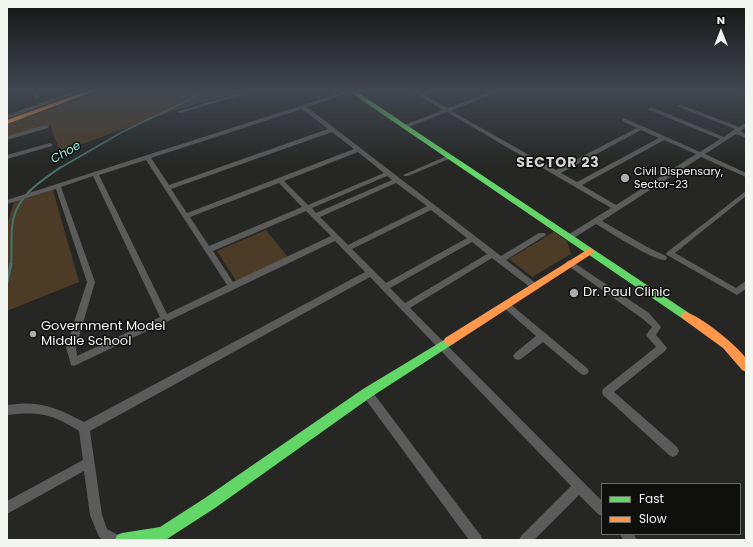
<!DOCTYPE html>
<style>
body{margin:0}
#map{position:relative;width:753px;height:547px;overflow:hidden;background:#262724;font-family:Poppins,sans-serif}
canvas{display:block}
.frame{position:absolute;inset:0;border:8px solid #f3f5f1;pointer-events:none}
.legend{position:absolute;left:601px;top:483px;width:140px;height:52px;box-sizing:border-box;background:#0f100e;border:1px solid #6a6c69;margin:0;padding:5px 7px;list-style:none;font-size:12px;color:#f3f5f1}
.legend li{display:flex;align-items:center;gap:8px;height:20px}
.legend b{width:20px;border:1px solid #6a6c69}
.north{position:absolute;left:701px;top:12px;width:40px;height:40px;-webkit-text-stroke:3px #0f100e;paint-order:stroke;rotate:0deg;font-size:11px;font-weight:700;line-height:16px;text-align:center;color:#f3f5f1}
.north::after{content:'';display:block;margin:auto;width:14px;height:18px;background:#f3f5f1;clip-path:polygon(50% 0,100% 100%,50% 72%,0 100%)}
</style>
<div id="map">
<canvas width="753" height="547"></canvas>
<div class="frame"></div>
<ul class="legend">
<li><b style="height:5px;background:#63d668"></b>Fast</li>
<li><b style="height:5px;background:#ff974d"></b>Slow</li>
</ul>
<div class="north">N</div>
</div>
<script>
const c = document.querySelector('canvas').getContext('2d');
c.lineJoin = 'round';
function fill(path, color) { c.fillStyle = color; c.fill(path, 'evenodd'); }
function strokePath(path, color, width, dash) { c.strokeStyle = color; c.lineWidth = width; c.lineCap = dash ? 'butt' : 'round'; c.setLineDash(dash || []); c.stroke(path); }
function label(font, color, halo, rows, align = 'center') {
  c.font = font + ' Poppins,sans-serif'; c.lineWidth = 3; c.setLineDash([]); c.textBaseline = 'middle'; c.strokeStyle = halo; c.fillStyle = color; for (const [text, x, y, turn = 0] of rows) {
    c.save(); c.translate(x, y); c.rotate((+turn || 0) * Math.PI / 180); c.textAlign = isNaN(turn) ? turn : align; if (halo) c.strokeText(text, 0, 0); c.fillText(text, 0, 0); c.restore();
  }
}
fill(new Path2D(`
 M104 90H247L176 110 60 152 50 125 7 136V124Z
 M53 190 79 282 7 311V224L14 202Z
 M266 230 288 257 236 281 217 251Z
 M554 232 567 241 571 254 532 277 509 259Z`), '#4b3b27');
strokePath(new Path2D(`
 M60 168 122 132 191 99 201 90`), '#48736c', 1.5);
strokePath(new Path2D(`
 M11 265C12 253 11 240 12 227 14 198 39 182 61 167`), '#48736c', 2);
strokePath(new Path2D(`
 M7 282 11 264`), '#48736c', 3);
fill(new Path2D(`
 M33 90H38L39 98H35Z
 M78 90H85L7 119V115Z
 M249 90H257L181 113 176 112Z
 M350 90H358L307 107 501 256 539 233H545L546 235 506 260 537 284 538 286 537 288H531L492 258 410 308 602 501V516L598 514 579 495 534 540H519L521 536 571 486 370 277 90 431 102 515 107 529 120 536 122 540H103L99 537 90 515 84 471 7 514V501L83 460 79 431C72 427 65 422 57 419 42 412 23 413 7 415V405C39 400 56 407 84 422L365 272 335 241 74 366 71 365 66 347 87 282 56 189 7 204V200ZM302 109 328 129 169 185 151 158ZM332 132 354 149 187 213 171 189ZM358 152 384 173 308 205 284 181ZM146 160 227 285 167 314 99 175ZM93 176 160 317 77 356 76 347 95 282 61 187ZM387 176 392 180 316 213 312 208ZM279 183 302 207 209 246 190 217ZM396 183 427 206 348 245 320 217ZM431 210 467 238 386 283 352 249ZM306 211 331 236 233 282 213 251ZM472 242 487 254 405 303 390 288Z
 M410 90H416L421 93 429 90H436L424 95 448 108 495 90H502L451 111 556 170 637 128 622 121V119L624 118 700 152 720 139 649 110 648 109 651 107 724 137 735 129 676 106 681 105 739 127 746 123V127L740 131 746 134V138L736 134 705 154 746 173V177L701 157 602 221 647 247 666 256 667 258 666 260C655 262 608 231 596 224L569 241 565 238 566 236 611 208 447 112 406 128H402V126L443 110ZM641 130 659 138 577 182 561 173ZM664 140 696 154 616 205 582 185Z
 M737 90 746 91V94L737 91Z
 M46 125 49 127 48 128 7 140V136Z
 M50 143 53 145 52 146 7 159V155Z
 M449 155 452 157 451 158 408 176H404L403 175Z
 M746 191V196L675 253 736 288 746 281V289L737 295 667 255 666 253Z
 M570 260 649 313 661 327 656 335 667 348 665 351 614 392 677 447 679 451 677 455 673 457 669 455 603 395 602 392 603 389 656 347 646 335 652 327 643 319 567 265 566 263 567 261Z
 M506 302 509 303 587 368 589 371 587 374 584 375 581 374 543 342 521 359 518 360 515 359 513 356 515 353 536 336 503 307 502 305 503 303Z
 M367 388 371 390 481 536 483 540H469L363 396 362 393 363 390Z
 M620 534H634L637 540H623Z`), '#5a5b5a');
fill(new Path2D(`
 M347 90H354L689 313 691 316 689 319 686 320 683 319Z
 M449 337 453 338 454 341 453 344 371 397 215 508 167 539 115 540 117 535 122 533 160 527 205 498 363 389Z`), '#63d668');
fill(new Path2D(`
 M89 90H98L7 124V120Z
 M590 248 594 251 593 253 453 344 449 345 445 344 444 341 445 338Z
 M686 312C702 317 736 345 746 358V372L742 370 723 348 683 319 681 316 683 313Z`), '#ff974d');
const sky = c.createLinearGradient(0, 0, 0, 167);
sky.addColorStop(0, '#151514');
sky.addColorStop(0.54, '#414750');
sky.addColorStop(1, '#41475000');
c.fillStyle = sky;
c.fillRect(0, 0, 753, 167);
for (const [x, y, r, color] of [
 [625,178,5,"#abada9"],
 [574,293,5,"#abada9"],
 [33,334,4,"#abada9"]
]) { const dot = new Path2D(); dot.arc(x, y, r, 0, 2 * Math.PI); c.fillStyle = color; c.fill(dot); strokePath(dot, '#0f100e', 1.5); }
label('11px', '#f3f5f1', '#0f100e', [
 ["Civil Dispensary,",634,172],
 ["Sector-23",634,185]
], 'left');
label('italic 12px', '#9aece0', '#0f100e', [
 ["Choe",66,153,-30]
]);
label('13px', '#f3f5f1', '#0f100e', [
 ["Dr. Paul Clinic",583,293],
 ["Government Model",41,327],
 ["Middle School",41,342]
], 'left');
c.letterSpacing = '1px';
label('bold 14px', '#d5d8d2', '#0f100e', [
 ["SECTOR 23",558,163]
]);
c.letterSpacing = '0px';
</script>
